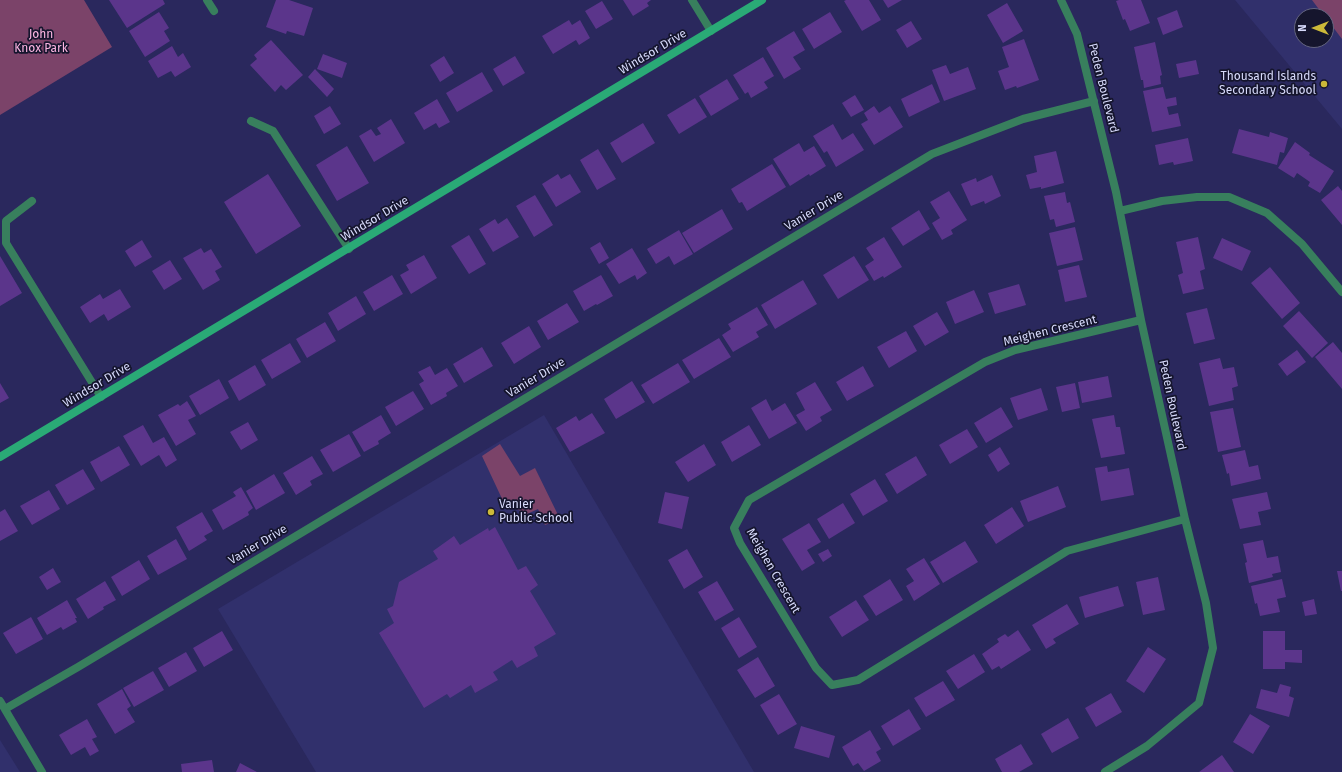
<!DOCTYPE html>
<style>
body{margin:0}
#map{position:relative;width:1342px;height:772px;overflow:hidden;background:#2a285d;font-family:"Fira Sans",sans-serif}
canvas{display:block}
.north{position:absolute;left:1294px;top:8px;width:40px;height:40px;box-sizing:border-box;background:#15152d;border:1px solid #63647f;border-radius:50%;rotate:270deg;font-size:11px;font-weight:700;line-height:16px;text-align:center;color:#d7dafb}
.north::after{content:'';display:block;margin:auto;width:14px;height:18px;background:#ccb939;clip-path:polygon(50% 0,100% 100%,50% 72%,0 100%)}
</style>
<div id="map">
<canvas width="1342" height="772"></canvas>
<div class="north">N</div>
</div>
<script>
const c = document.querySelector('canvas').getContext('2d');
c.lineJoin = 'round';
function fill(path, color) { c.fillStyle = color; c.fill(path, 'evenodd'); }
function strokePath(path, color, width, dash) { c.strokeStyle = color; c.lineWidth = width; c.lineCap = dash ? 'butt' : 'round'; c.setLineDash(dash || []); c.stroke(path); }
function label(font, color, halo, rows, align = 'center') {
  c.font = font + ' "Fira Sans",sans-serif'; c.lineWidth = 3.5; c.setLineDash([]); c.textBaseline = 'middle'; c.strokeStyle = halo; c.fillStyle = color; for (const [text, x, y, turn = 0] of rows) {
    c.save(); c.translate(x, y); c.rotate((+turn || 0) * Math.PI / 180); c.textAlign = isNaN(turn) ? turn : align; if (halo) c.strokeText(text, 0, 0); c.fillText(text, 0, 0); c.restore();
  }
}
fill(new Path2D(`
 M1235 0H1342V129ZM1302 16H1326V40H1302Z
 M544 415 754 772H316L218 609Z
 M0 740 20 772H0Z`), '#31306c');
fill(new Path2D(`
 M0 0H84L112 47 0 115Z
 M1312 0H1342V39L1326 18V16H1324Z
 M500 444 520 476 535 468 560 519 545 525 538 509 527 514 504 503 482 456Z`), '#7b4369');
fill(new Path2D(`
 M109 0H163L165 4 127 28Z
 M276 0H289L313 8 304 36 287 31 286 34 266 27Z
 M623 0H651L647 3 649 6 633 16Z
 M846 0H869L881 20 862 31 844 1Z
 M883 0H902L888 8Z
 M1119 0H1141L1150 23 1130 31 1125 19 1123 20 1116 1Z
 M602 1 613 19 596 29 585 11Z
 M1007 3 1023 31 1003 43 987 15Z
 M1177 10 1183 27 1163 35 1157 18Z
 M159 12 169 28 164 31 170 41 145 57 129 31Z
 M830 12 842 32 814 49 802 29Z
 M569 20 572 25 580 20 590 38 579 45 576 40 553 54 542 36Z
 M911 21 922 39 907 48 896 30Z
 M794 31 805 50 793 57 801 69 784 79 766 48Z
 M1024 39 1039 80 1017 88 1016 86 1005 90 998 71 1009 67 1002 47Z
 M271 40 303 75 286 90 281 85 275 92 250 65 257 59 254 55Z
 M1155 42 1162 75 1160 76 1161 84 1144 88 1143 80H1141L1134 47Z
 M172 46 178 57 183 53 191 67 175 77 171 71 158 78 148 61Z
 M323 54 347 63 342 78 317 69Z
 M444 56 454 73 440 82 430 65Z
 M515 56 525 73 503 86 493 69Z
 M763 57 774 76 764 82 768 88 751 98 748 92 745 94 733 75Z
 M1196 60 1199 74 1179 78 1176 64Z
 M946 65 950 74 968 67 976 89 944 101 932 70Z
 M315 69 334 89 327 97 308 77Z
 M482 72 493 91 457 112 446 93Z
 M727 79 739 99 711 116 699 96Z
 M932 84 940 102 909 117 901 99Z
 M1163 87 1166 99 1176 97 1177 105 1167 107 1169 115 1178 113 1181 126 1152 132 1143 91Z
 M855 95 864 110 851 117 842 103Z
 M695 98 707 117 679 134 667 115Z
 M437 99 450 122 439 128 436 123 424 130 414 113Z
 M330 106 341 124 324 134 314 116Z
 M874 106 879 113 890 106 903 127 874 145 861 124 868 120 864 113Z
 M391 119 405 143 374 162 359 136 371 129 376 136 381 134 377 128Z
 M643 123 655 143 622 163 610 143Z
 M833 124 842 140 853 133 864 150 836 167 827 151 824 153 813 136Z
 M1239 129 1269 137 1270 132 1288 138 1284 153 1280 152 1277 165 1232 153Z
 M1188 138 1193 161 1174 165 1173 162 1159 165 1155 145Z
 M1295 142 1310 153 1309 155 1334 171 1320 193 1308 186 1310 182 1297 173 1294 178 1278 168Z
 M799 143 804 152 814 146 826 166 810 176 809 174 790 186 773 159Z
 M347 146 369 183 337 201 316 165Z
 M598 149 616 179 597 190 580 160Z
 M1056 151 1064 183 1041 189V187L1030 189 1026 175 1037 172 1034 156Z
 M772 164 786 187 747 211 742 202 739 203 731 189Z
 M268 174 301 226 256 254 224 202Z
 M558 174 561 179 570 174 581 192 556 207 542 184Z
 M992 175 1001 196 985 204 984 201 971 206 961 184 976 178 977 182Z
 M1338 186 1342 191V225L1321 200Z
 M949 191 967 220 951 230 953 234 942 240 932 223 940 218 930 202Z
 M1065 192 1067 203 1070 202 1075 222 1056 227 1054 219 1050 220 1044 196Z
 M535 195 553 225 534 237 516 206Z
 M722 209 733 229 694 253 682 233Z
 M919 210 930 229 903 246 891 228Z
 M507 218 519 237 493 252 479 229 495 219 498 224Z
 M1075 227 1083 260 1057 266 1049 233Z
 M679 230 693 254 674 265 669 256 656 264 647 249Z
 M469 235 486 264 469 274 451 246Z
 M884 237 902 267 884 278 883 276 874 281 865 266 874 260 866 248Z
 M1198 237 1205 269 1200 271 1204 289 1183 294 1178 275 1183 273 1176 242Z
 M1222 238 1251 251 1242 271 1213 258Z
 M142 240 152 257 135 267 125 251Z
 M600 242 609 258 599 264 590 248Z
 M201 248 204 253 211 249 222 267 215 271 220 280 203 290 183 258Z
 M632 248 647 273 637 280 635 275 619 284 606 264Z
 M424 255 437 278 411 294 400 275 409 270 406 265Z
 M0 256 22 293 0 306Z
 M854 256 869 280 838 299 823 275Z
 M170 260 182 279 164 290 152 271Z
 M1079 265 1087 297 1065 302 1058 270Z
 M1270 267 1300 303 1282 319 1251 283Z
 M392 275 403 294 374 311 363 292Z
 M601 275 613 296 597 305 596 304 584 311 573 291Z
 M803 280 817 304 775 329 761 305Z
 M1019 284 1026 305 995 314 988 293Z
 M120 289 131 307 108 321 104 314 90 323 80 307 100 294 103 299Z
 M974 290 984 312 955 324 946 302Z
 M356 296 366 314 338 331 328 313Z
 M567 303 579 322 548 340 537 321Z
 M757 307 768 325 756 332 759 337 733 352 722 335 731 329 728 324Z
 M1207 308 1215 339 1194 344 1186 313Z
 M1299 311 1328 343 1312 358 1283 326Z
 M937 312 949 332 925 346 913 326Z
 M325 322 336 341 307 358 296 339Z
 M529 326 541 347 514 364 501 343Z
 M906 331 917 351 889 368 877 347Z
 M719 338 731 357 694 379 682 360Z
 M1333 342 1342 353V389L1315 357Z
 M290 343 301 362 272 379 261 360Z
 M482 347 493 366 464 383 453 364Z
 M1297 350 1306 362 1287 376 1278 364Z
 M1220 358 1223 369 1234 367 1238 386 1232 388 1234 400 1209 406 1199 363Z
 M678 363 690 382 653 404 641 385Z
 M255 365 266 385 239 401 228 381Z
 M430 366 435 375 447 368 458 386 446 393 447 396 431 405 419 384 424 381 418 372Z
 M863 366 874 386 847 401 836 382Z
 M1108 376 1112 397 1082 403 1078 382Z
 M219 379 229 398 200 415 189 396Z
 M632 381 645 402 616 419 604 399Z
 M815 382 832 410 820 417 822 421 806 431 796 415 805 410 796 393Z
 M0 383 9 398 0 403Z
 M1075 383 1080 408 1062 412 1056 387Z
 M1041 388 1048 410 1018 420 1010 398Z
 M413 391 424 409 396 426 385 407Z
 M766 399 772 411 785 403 797 423 769 439 751 408Z
 M187 401 196 416 188 420 196 434 176 446 158 415 178 404 180 406Z
 M1001 407 1013 427 986 443 974 423Z
 M1233 408 1241 447 1218 452 1210 412Z
 M592 413 605 433 570 452 556 428 576 416 579 421Z
 M381 415 391 433 378 441 379 444 364 452 352 432Z
 M1114 415 1116 427H1120L1125 454 1101 458 1092 419Z
 M248 422 258 440 241 450 230 432Z
 M143 425 153 443 164 437 177 460 166 467 159 455 141 466 123 436Z
 M749 425 761 445 732 462 721 442Z
 M967 429 978 447 950 464 939 445Z
 M349 434 361 456 333 472 320 450Z
 M704 444 716 465 688 482 675 462Z
 M119 446 130 465 101 482 90 462Z
 M1000 447 1010 464 998 472 988 455Z
 M1245 450 1249 467 1258 465 1261 479 1231 486 1229 473 1227 474 1222 455Z
 M312 456 323 474 310 481 312 485 296 495 283 473Z
 M916 456 927 475 897 494 885 474Z
 M1107 466 1108 472 1129 468 1134 495 1101 501 1095 468Z
 M83 469 95 489 67 505 55 485Z
 M274 474 285 493 256 510 246 491Z
 M875 479 888 501 863 516 850 494Z
 M1058 486 1066 507 1028 522 1020 501Z
 M241 487 253 508 248 512 249 515 223 530 212 510 236 496 233 492Z
 M49 490 60 509 32 525 20 506Z
 M665 492 689 497 682 529 658 523Z
 M1267 492 1271 509 1258 512 1261 525 1240 529 1232 499Z
 M843 503 855 523 829 539 817 519Z
 M1012 507 1024 526 996 544 984 525Z
 M5 509 18 531 0 541V512Z
 M202 512 213 531 204 536 207 540 189 551 176 527Z
 M809 523 821 542 807 550 815 563 802 571 782 539Z
 M495 527 518 570 526 566 538 585 530 591 556 634 534 647 538 656 517 668 512 660 493 672 498 680 475 693 471 685 450 698 447 694 424 708 379 633 394 623 387 609 393 606 399 582 438 559 433 551 454 536 460 545 488 528 489 531Z
 M176 539 187 559 158 575 147 556Z
 M1263 540 1267 558 1278 556 1281 572 1272 574 1273 577 1249 583 1245 563 1247 562 1243 544Z
 M965 541 978 562 943 583 930 562Z
 M687 549 703 577 684 589 668 560Z
 M828 549 832 556 823 562 818 554Z
 M924 558 940 584 914 601 906 586 914 581 906 569Z
 M139 560 150 579 122 596 111 577Z
 M53 568 61 582 47 590 39 577Z
 M1337 571H1342V591H1341Z
 M1158 577 1165 610 1143 615 1136 582Z
 M890 579 903 600 876 616 863 596Z
 M1282 579 1286 597 1277 599 1280 612 1260 616 1257 603 1255 604 1251 586Z
 M105 581 116 600 103 607 104 609 88 619 76 599Z
 M717 581 734 610 715 621 698 592Z
 M1118 586 1124 606 1085 618 1079 597Z
 M1314 599 1317 614 1305 616 1302 602Z
 M67 600 77 618H75L77 622 63 630 61 627 47 635 37 618Z
 M856 600 869 620 842 637 829 617Z
 M1067 604 1079 624 1053 639 1056 643 1046 649 1032 625Z
 M31 617 43 639 16 654 3 633Z
 M739 617 757 647 739 658 721 628Z
 M1018 630 1031 650 1001 669 999 666 992 670 982 654 999 642 997 639 1005 634 1008 637Z
 M222 631 233 650 204 667 193 648Z
 M1263 631H1285V650H1302V663L1285 662V669H1263Z
 M1148 647 1166 659 1144 693 1126 681Z
 M186 652 197 671 169 687 158 668Z
 M974 654 985 672 958 689 946 671Z
 M758 657 775 686 755 698 737 670Z
 M153 671 164 690 134 707 123 688Z
 M943 681 955 700 926 717 914 698Z
 M1280 684 1291 687 1289 696 1294 698 1289 717 1256 708 1261 689 1277 693Z
 M122 689 131 706 127 709 135 722 115 734 97 704Z
 M1111 693 1122 712 1096 727 1085 708Z
 M779 694 797 724 778 735 760 705Z
 M909 709 921 729 893 746 881 726Z
 M1250 714 1270 726 1253 754 1233 742Z
 M1068 718 1079 738 1052 753 1041 734Z
 M87 719 97 737 92 739 99 751 90 756 85 747 71 755 59 735Z
 M801 726 835 736 829 758 794 748Z
 M870 730 881 749 876 752 881 761 864 771 858 763 853 766 842 747Z
 M1021 744 1033 764 1019 772H1002L995 759Z
 M1222 755 1234 772H1199Z
 M212 760 214 772H182L181 764Z
 M240 763 257 772H236Z`), '#5b358b');
strokePath(new Path2D(`
 M251 121 273 131 349 249
 M32 201 6 221V243L101 397`), '#387f5d', 8);
strokePath(new Path2D(`
 M207 0 214 11
 M692 0 711 31
 M1061 0 1077 34 1116 192 1141 320 1185 519 1206 603 1213 648 1199 703 1147 746 1105 772
 M1120 211 1162 201 1197 197H1229L1267 213 1302 244 1342 292
 M1141 320 1015 350 985 362 749 500 734 528 740 543 816 668 832 685 858 680 1067 551 1185 519
 M0 701 42 772
 M5 709 78 667 932 154 1023 119 1094 101`), '#387f5d', 8);
strokePath(new Path2D(`
 M0 457 762 0`), '#2aaa76', 8);
for (const [x, y, r, color] of [
 [1324,84,4,"#ccb939"],
 [491,512,4,"#ccb939"]
]) { const dot = new Path2D(); dot.arc(x, y, r, 0, 2 * Math.PI); c.fillStyle = color; c.fill(dot); strokePath(dot, '#15152d', 1.5); }
label('12px', '#fcb5e2', '#15152d', [
 ["John",41,35],
 ["Knox Park",41,49]
]);
label('12px', '#d7dafb', '#15152d', [
 ["Windsor Drive",653,52,-31],
 ["Peden Boulevard",1103,88,76],
 ["Vanier Drive",814,211,-31],
 ["Windsor Drive",375,219,-31],
 ["Meighen Crescent",1050,331,-14],
 ["Vanier Drive",536,378,-31],
 ["Windsor Drive",97,385,-31],
 ["Peden Boulevard",1172,405,78],
 ["Vanier Drive",258,545,-31],
 ["Meighen Crescent",773,571,60]
]);
label('12px', '#d7dafb', '#15152d', [
 ["Thousand Islands",1316,77],
 ["Secondary School",1316,91],
 ["Vanier",499,505,"left"],
 ["Public School",499,519,"left"]
], 'right');
</script>
